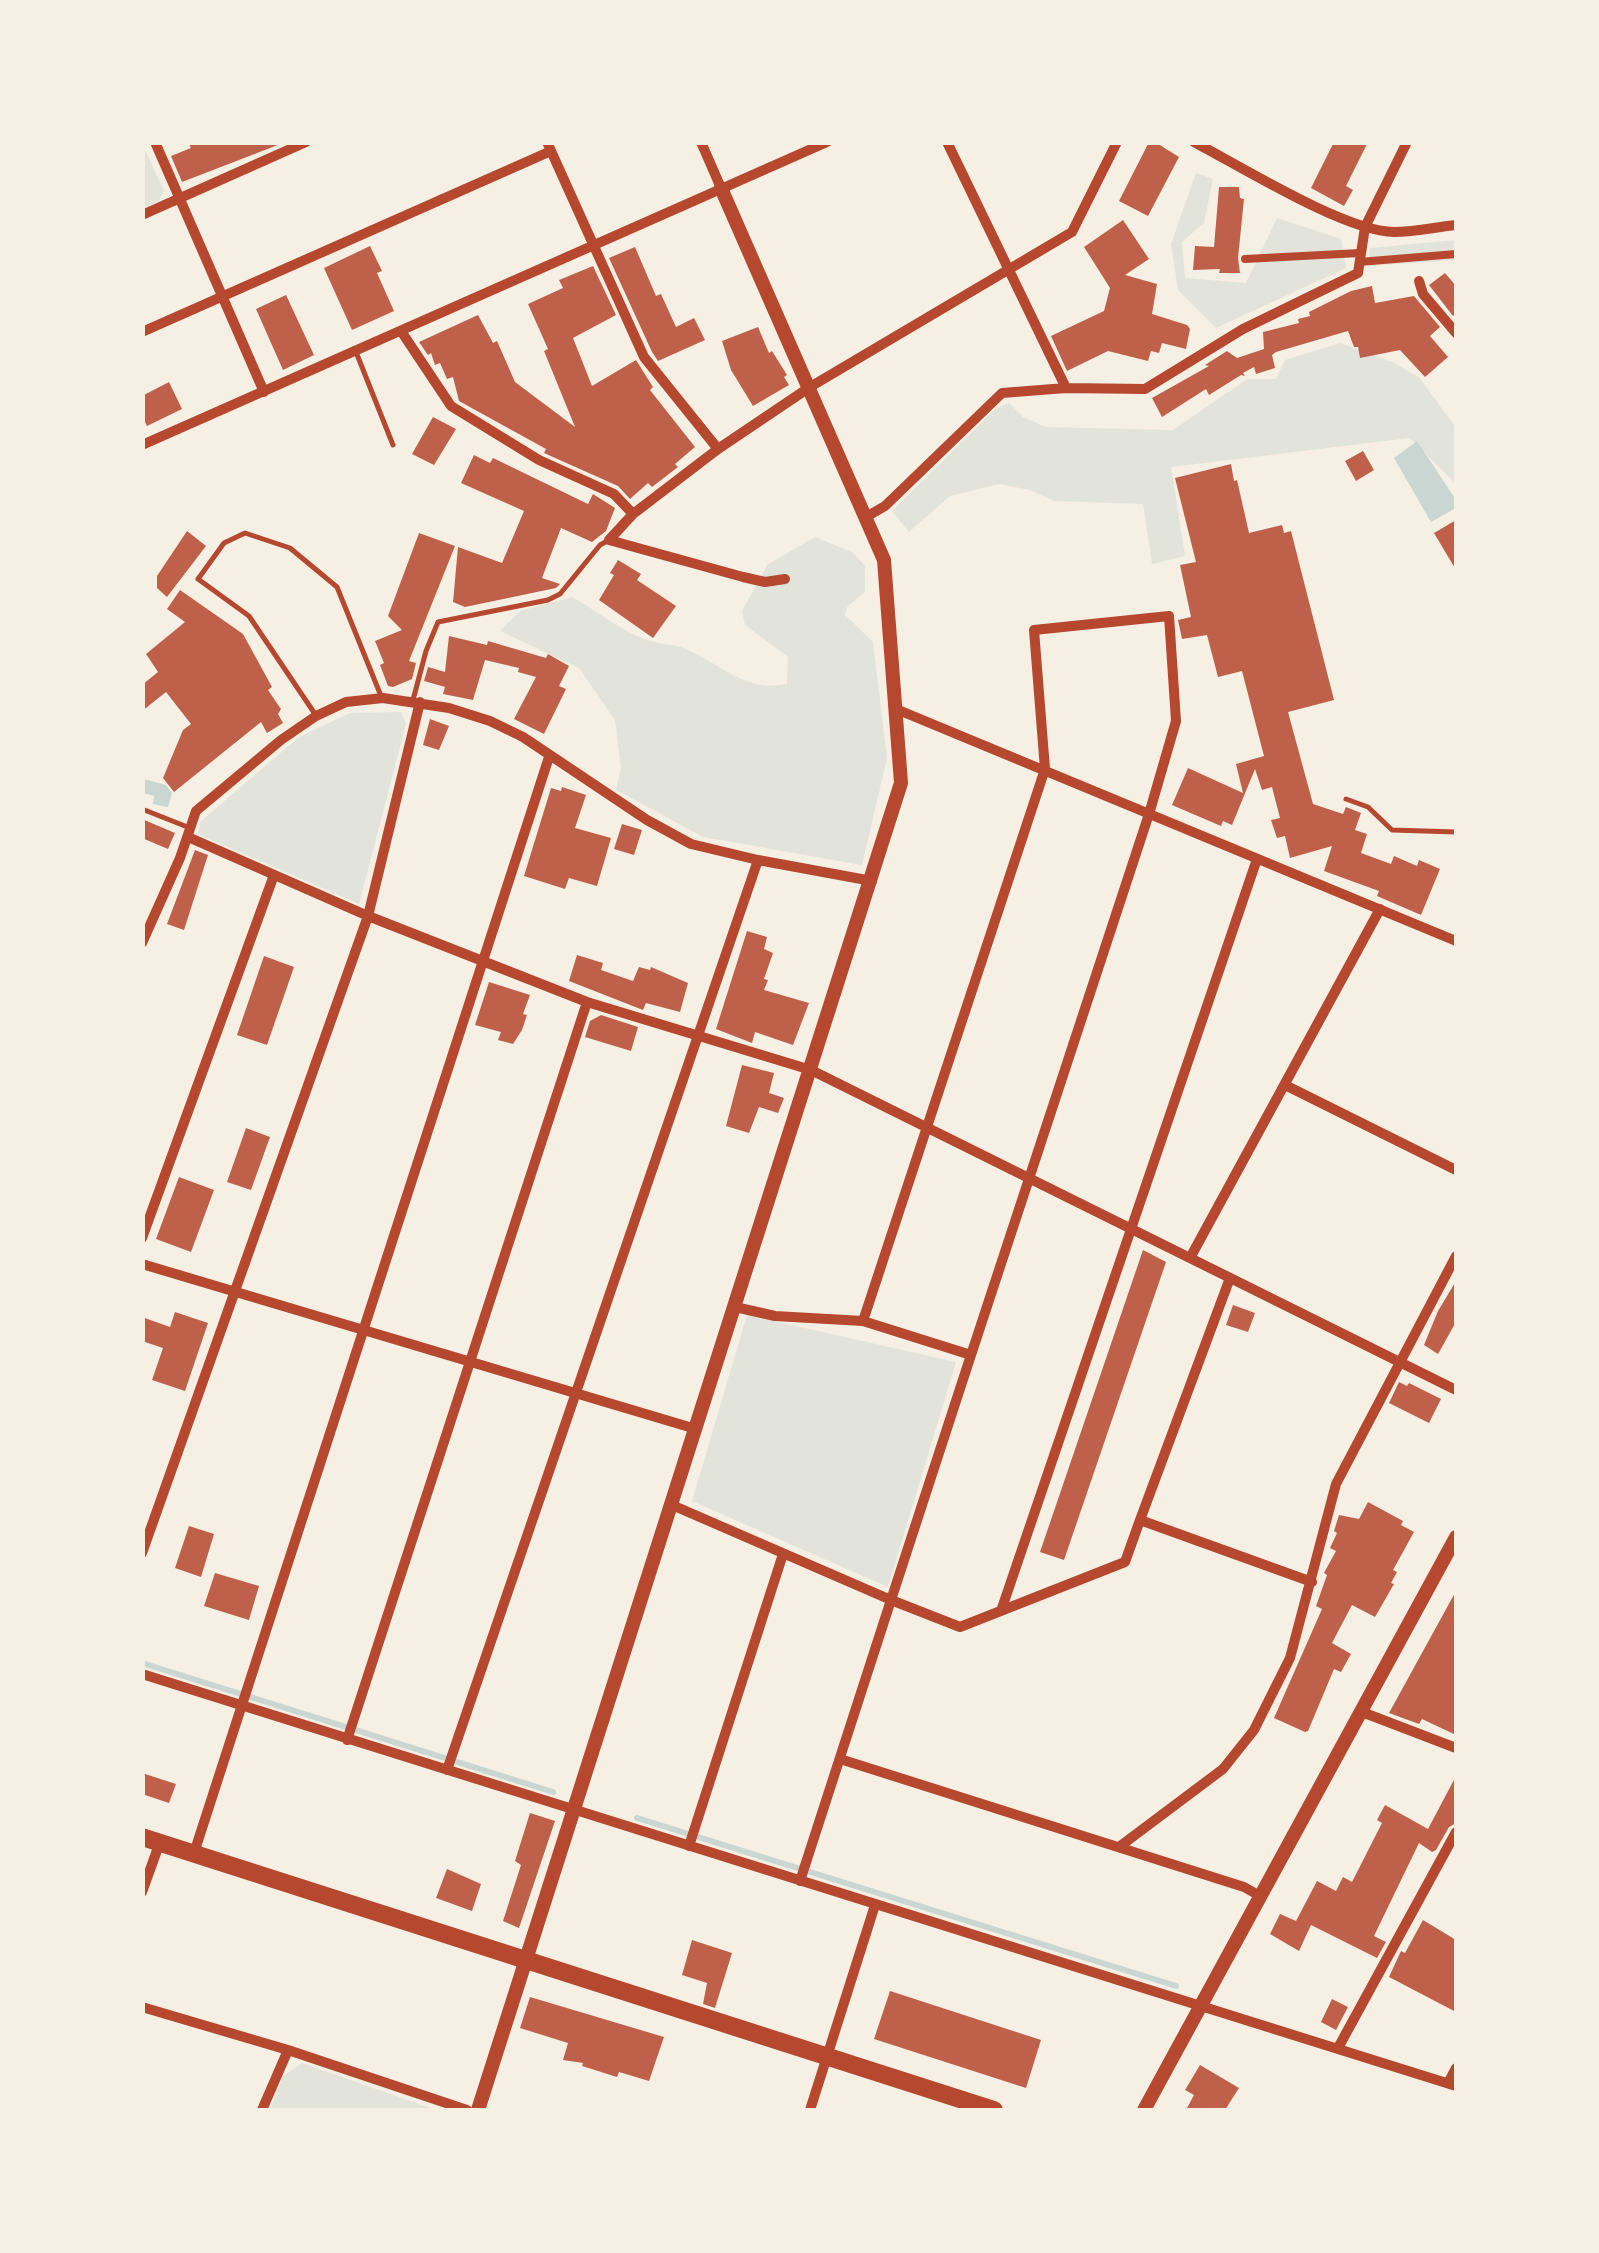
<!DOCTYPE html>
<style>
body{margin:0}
#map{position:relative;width:1599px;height:2253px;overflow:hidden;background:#f6efe4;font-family:Montserrat,sans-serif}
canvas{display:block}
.frame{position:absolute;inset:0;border:145px solid #f6efe4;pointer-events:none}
</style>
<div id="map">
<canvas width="1599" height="2253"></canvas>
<div class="frame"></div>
</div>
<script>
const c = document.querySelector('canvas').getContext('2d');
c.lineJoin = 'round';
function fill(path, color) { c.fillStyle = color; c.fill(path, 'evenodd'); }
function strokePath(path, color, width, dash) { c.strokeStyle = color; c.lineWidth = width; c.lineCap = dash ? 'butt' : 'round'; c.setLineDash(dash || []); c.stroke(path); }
fill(new Path2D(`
 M142 144 164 190 159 201 143 208Z
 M1196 173 1213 179 1204 223 1182 242 1185 278 1246 283 1277 218 1341 239 1346 268 1216 328 1178 290 1171 244Z
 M1456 240V260L1368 266 1370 248Z
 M1340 343 1392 362 1419 377 1456 428V484L1410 438 1171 467 1185 556 1152 564 1143 504 1054 501 1030 490 999 484 950 496 909 532 892 511 996 408 1009 403 1023 417 1046 427 1173 430 1247 379H1276L1285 360Z
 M815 537 852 552 865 566V592L847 607 845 615 873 642 887 758 862 865 703 837 616 790 621 769 615 720 579 668 500 631 520 611 572 597C596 610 622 632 648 640 660 645 673 643 686 649 721 664 746 693 787 684L788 657 745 625 742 611 767 565Z
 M401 712 406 724 359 904 198 834 200 822 299 737 350 713Z
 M747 1315 956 1362 888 1587 692 1501Z
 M302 2063 436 2110H270L283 2076Z`), '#e2e4dc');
fill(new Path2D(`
 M1417 441 1456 500V508L1431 522 1394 458Z
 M144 779 166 785 172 793 168 807 153 804 154 796 143 793Z`), '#c9d6d2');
strokePath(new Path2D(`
 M142 1663 553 1792
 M637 1818 1176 1986`), '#c9d6d2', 6);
fill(new Path2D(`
 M188 142H283V143L182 182 171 156 191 148Z
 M1149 142H1155L1179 157 1148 216 1119 201Z
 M1334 142H1368L1346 186 1353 190 1344 206 1311 188Z
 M1219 187H1239L1240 198 1244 199 1238 258 1240 273H1219L1220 269 1193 270 1195 246 1214 247Z
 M1123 220 1149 259 1125 275 1157 284 1152 314 1187 325 1190 329 1186 349 1162 343 1159 353 1151 351 1148 361 1108 351 1067 371 1051 336 1104 311 1110 288 1084 247Z
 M370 246 382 271 377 273 394 311 352 330 324 268Z
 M635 247 656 296 661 294 676 327 694 318 705 340 658 361 652 352 609 258Z
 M593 266 616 315 573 338 592 386 636 360 653 387 650 390 695 447 675 464 678 467 652 487 648 483 630 499 618 486 544 453 546 449 459 401 453 377 447 379 440 363 435 365 431 353 428 355 419 342 478 315 493 343 497 341 515 382 575 427 544 351 548 349 528 304 563 288 559 280Z
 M1445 273 1456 286V313L1453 316 1429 285Z
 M1372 286 1375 303 1414 296 1440 327 1430 336 1448 357 1425 377 1400 350 1360 358 1358 347H1354L1348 331 1276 352 1272 355 1275 368 1256 374 1254 367 1243 373 1245 376 1241 375 1209 395 1206 389 1162 417 1152 398 1209 366 1205 365 1227 351 1237 358 1264 349 1263 332 1299 323 1298 319 1310 316 1309 312 1351 291Z
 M286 295 314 355 283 370 256 309Z
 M758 327 769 353 772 351 787 375 784 377 789 385 753 406 731 370 722 341Z
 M169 382 182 409 147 426 142 416V396Z
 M433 417 456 429 434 465 412 454Z
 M1363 451 1374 470 1356 481 1345 461Z
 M474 455 490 463 493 458 588 504 593 494 615 508 606 531 592 542 561 528 542 578 560 584 556 588 465 607 453 602 458 547 502 563 524 511 461 483Z
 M1231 464 1234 481 1237 480 1249 533 1282 525 1284 533 1291 531 1334 700 1288 712 1313 804 1343 814 1346 807 1361 813 1355 830 1367 834 1361 853 1391 864 1394 856 1417 866 1419 860 1440 869 1421 915 1377 896 1379 891 1324 871 1332 846 1290 858 1285 836 1277 838 1271 820 1280 818 1272 787 1262 790 1255 769 1232 825 1223 821 1221 826 1172 805 1188 768 1243 793 1236 764 1264 756 1242 671 1218 677 1207 635 1182 639 1178 620 1191 617 1180 565 1196 562 1175 478Z
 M1456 520V570L1434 533Z
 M187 531 206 546 167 597 157 588V576Z
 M419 533 455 546 409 661 416 663 412 679 393 687 388 686 380 665 384 663 375 641 402 630 388 616Z
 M618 560 641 574 637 580 676 606 653 638 599 600 614 575 610 573Z
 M180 590 243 634 272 687 268 690 281 709 278 714 283 723 267 733 261 722 174 792 163 778 183 730 191 724 166 692 142 711V685L158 672 146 654 185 622 167 609Z
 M449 636 487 645 488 641 546 658 548 654 569 666 559 686 566 689 544 734 514 719 536 677 518 672 519 668 485 660 473 700 443 694 445 687 424 681 428 667 445 672Z
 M430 719 449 726 439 750 423 745Z
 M562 787 586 795 575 828 611 838 597 886 569 878 565 889 524 876 551 788 561 791Z
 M142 819 175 833 168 849 142 838Z
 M622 824 642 830 634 855 614 849Z
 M195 850 208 855 184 930 167 924Z
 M747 931 767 937 764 949 773 953 764 979 768 980 764 990 809 1003 793 1045 755 1032 752 1043 716 1029Z
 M577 955 603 963 601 970 633 981 639 967 650 970 651 967 688 983 680 1012 646 1003 643 1010 569 981Z
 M264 956 294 967 267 1045 237 1035Z
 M489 982 530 995 523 1014 527 1015 522 1030 513 1044 498 1040 501 1032 475 1025Z
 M601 1015 638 1027 631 1051 585 1037 590 1021Z
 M742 1065 774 1073 769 1093 784 1098 778 1113 759 1107 749 1133 726 1126Z
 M246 1128 270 1137 251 1190 227 1182Z
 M179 1177 214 1190 191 1252 156 1239Z
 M1143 1250 1166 1262 1064 1560 1040 1552Z
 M1456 1281V1322L1438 1354 1424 1345 1438 1311Z
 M1233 1305 1255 1313 1248 1332 1226 1325Z
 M175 1312 208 1323 185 1391 152 1380 163 1348 142 1341V1317L170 1327Z
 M1399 1382 1407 1386 1409 1383 1441 1399 1429 1423 1389 1403Z
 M1368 1502 1403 1521 1401 1525 1414 1532 1393 1570 1397 1572 1391 1583 1394 1584 1375 1617 1352 1605 1332 1643 1351 1654 1341 1672 1334 1669 1308 1731 1305 1732 1274 1718 1322 1609 1316 1606 1327 1575 1324 1573 1336 1551 1330 1548 1337 1533 1334 1531 1339 1515 1359 1519Z
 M189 1526 214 1534 201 1577 175 1568Z
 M215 1573 259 1586 249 1620 204 1606Z
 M1456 1591V1735L1422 1719 1419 1724 1389 1713Z
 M142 1773 176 1784 169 1803 142 1794Z
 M1456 1776V1823L1449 1827 1436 1850 1432 1852 1419 1843 1374 1936 1386 1942 1377 1958 1311 1925 1299 1951 1270 1934 1280 1914 1296 1921 1317 1881 1336 1891 1343 1877 1352 1882 1382 1823 1377 1820 1385 1805 1428 1829Z
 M530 1813 555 1821 519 1928 503 1921 521 1865 515 1861Z
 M447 1869 481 1884 472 1911 436 1898Z
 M1423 1920 1456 1940V2012L1389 1977 1401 1951 1405 1953Z
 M692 1940 732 1953 715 2008 703 2004 707 1983 682 1975Z
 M890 1991 1041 2040 1026 2088 874 2039Z
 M530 1997 664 2037 649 2081 619 2072 617 2077 582 2066 583 2063 563 2060 568 2043 520 2028Z
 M1332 1999 1348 2007 1336 2030 1321 2022Z
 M1200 2065 1239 2088 1225 2110H1186L1194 2095 1185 2090Z`), '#bf614a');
strokePath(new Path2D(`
 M356 352 393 445
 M413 700 426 651 438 622 548 600 560 594 600 545 609 540
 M315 714 249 616 198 579 224 543 245 533 290 548 337 587 381 696
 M1346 799 1368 807 1392 830 1456 832
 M142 809 190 828`), '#b5482f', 5);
strokePath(new Path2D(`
 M1245 259 1360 253
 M1359 262 1456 254`), '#b5482f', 8);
strokePath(new Path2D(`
 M155 142 264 392
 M547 142 644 357 718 449
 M701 142 721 188
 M947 142 1066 388
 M1194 142C1240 166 1346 232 1394 232 1415 232 1436 227 1456 225
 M142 215 306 142
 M1419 281 1423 294 1456 333
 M401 331 451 406 539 460 614 494 633 514
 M142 332 551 151
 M142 445 827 142
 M866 517 885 506 1002 393 1066 388 1145 389 1243 329 1358 273 1365 227 1407 142
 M785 579 765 582 743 577 609 540 633 514 718 449 810 387 1072 232 1117 142
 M896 709 1456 941
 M188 837 368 916 587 1002 811 1070 1456 1390
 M142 943 180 858 196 811 281 740 316 716 346 702 383 698 449 708 490 721 523 737 647 820 691 844 758 860 872 881
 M1285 1085 1456 1170
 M142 1238 274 875
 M1190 1258 1380 909
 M142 1264 696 1429
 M863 1321 1045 769 1034 630 1169 616 1176 721 1149 814 971 1355
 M672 1505 891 1600 971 1355 863 1321 775 1316 735 1307
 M1140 1520 1230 1278
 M142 1553 368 916 420 702
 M1002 1608 1257 859
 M142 1674 1456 2086
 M1362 1712 1456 1748
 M347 1740 587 1002
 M840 1759 1244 1887 1260 1896
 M447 1770 758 860
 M689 1846 783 1554
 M1119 1847 1223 1769 1254 1730 1290 1658 1336 1484 1456 1256
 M194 1853 549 757
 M800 1881 891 1600 960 1627 1125 1562 1140 1520 1312 1582
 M142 1892 160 1842
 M142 2007 288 2050 467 2110
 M1338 2048 1456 1832
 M1448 2083 1456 2068
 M262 2110 288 2050
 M810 2110 875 1905`), '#b5482f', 10);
strokePath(new Path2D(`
 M478 2110 901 783 884 560 721 188
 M1144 2110 1456 1537`), '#b5482f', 14);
strokePath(new Path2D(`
 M142 1837 994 2110`), '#b5482f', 18);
</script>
